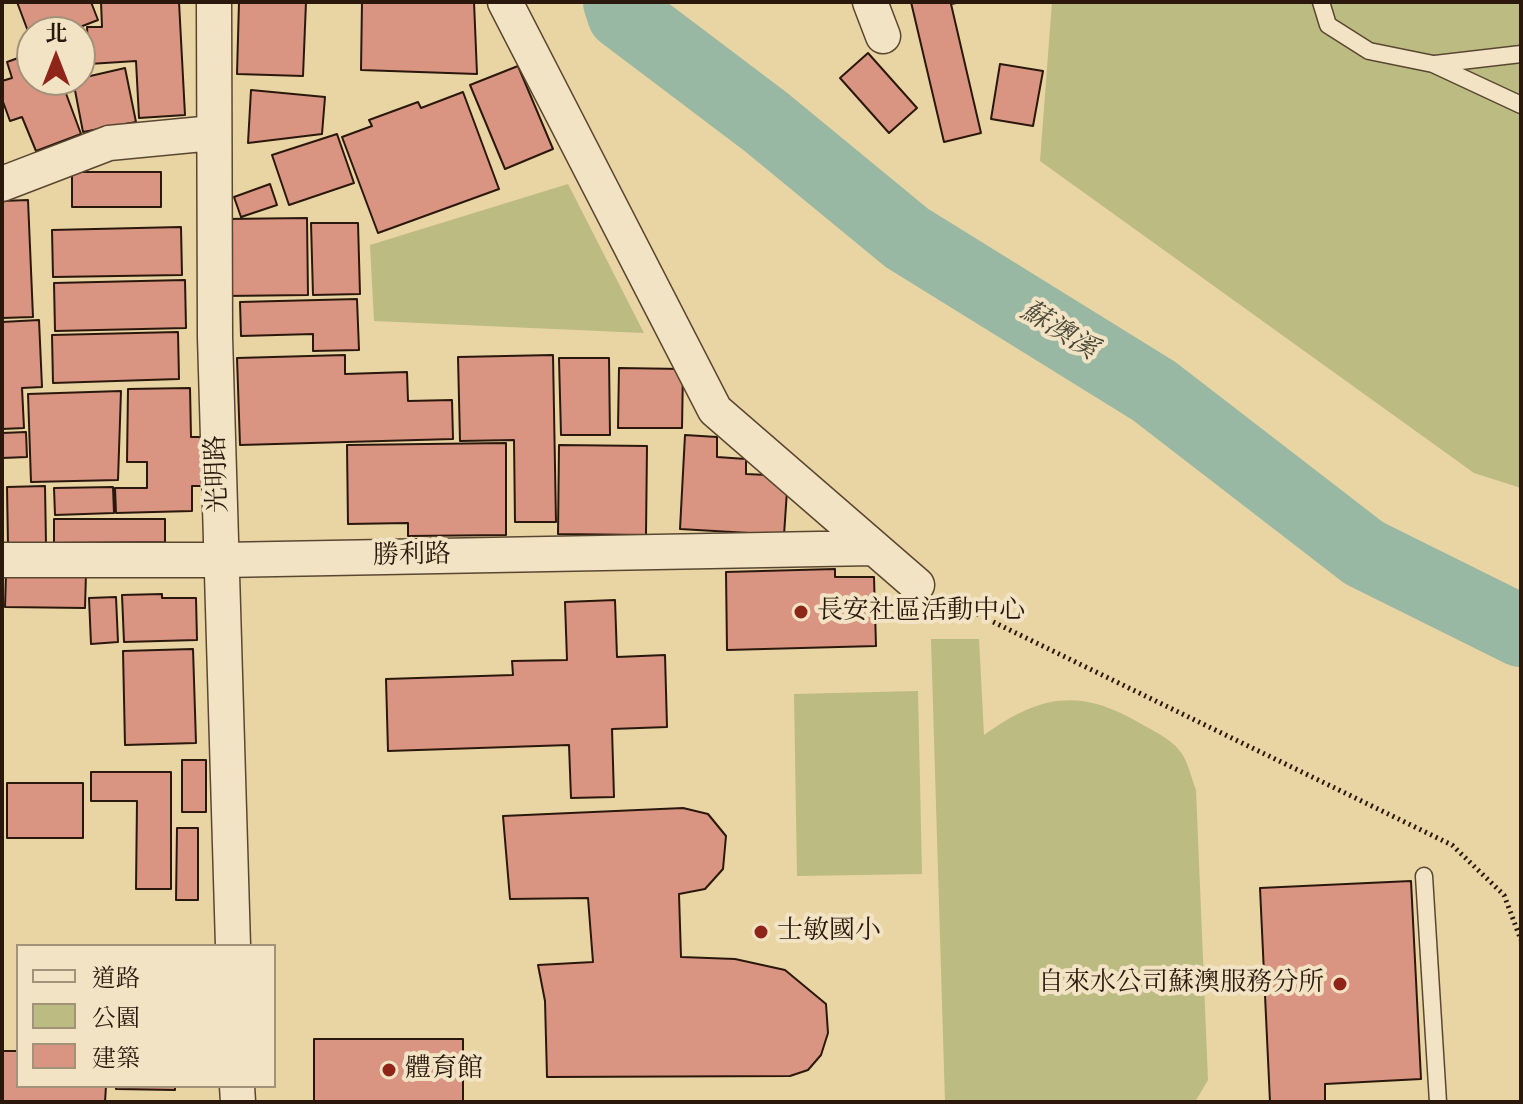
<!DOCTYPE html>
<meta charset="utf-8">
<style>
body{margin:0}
#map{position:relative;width:1523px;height:1104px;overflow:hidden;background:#e9d4a3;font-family:"IM FELL Double Pica","Noto Serif TC",serif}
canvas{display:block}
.frame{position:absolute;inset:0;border:4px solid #2b180d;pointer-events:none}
.legend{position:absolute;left:16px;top:944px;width:260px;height:144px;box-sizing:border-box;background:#f1e3c3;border:2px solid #a2927a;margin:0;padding:10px 14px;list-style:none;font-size:24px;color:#2b180d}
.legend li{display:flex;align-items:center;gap:16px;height:40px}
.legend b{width:40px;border:2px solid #a2927a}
.north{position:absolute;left:16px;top:16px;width:80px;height:80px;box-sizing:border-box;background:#f1e3c3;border:2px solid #a2927a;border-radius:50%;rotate:0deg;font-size:22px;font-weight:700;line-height:32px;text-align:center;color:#2b180d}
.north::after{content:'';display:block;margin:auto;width:28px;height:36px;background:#8f2418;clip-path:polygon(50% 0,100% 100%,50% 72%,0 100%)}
</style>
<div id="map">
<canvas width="1523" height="1104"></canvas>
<div class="frame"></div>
<ul class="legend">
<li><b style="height:10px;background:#f1e3c3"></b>道路</li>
<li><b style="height:22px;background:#bcbb81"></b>公園</li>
<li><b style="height:22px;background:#d99581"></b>建築</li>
</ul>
<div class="north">北</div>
</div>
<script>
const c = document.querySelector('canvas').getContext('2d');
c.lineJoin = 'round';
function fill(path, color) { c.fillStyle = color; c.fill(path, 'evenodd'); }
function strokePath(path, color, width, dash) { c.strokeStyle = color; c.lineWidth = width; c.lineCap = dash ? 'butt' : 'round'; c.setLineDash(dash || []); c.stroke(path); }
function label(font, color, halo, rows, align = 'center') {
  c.font = font + ' "IM FELL Double Pica","Noto Serif TC",serif'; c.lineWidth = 8; c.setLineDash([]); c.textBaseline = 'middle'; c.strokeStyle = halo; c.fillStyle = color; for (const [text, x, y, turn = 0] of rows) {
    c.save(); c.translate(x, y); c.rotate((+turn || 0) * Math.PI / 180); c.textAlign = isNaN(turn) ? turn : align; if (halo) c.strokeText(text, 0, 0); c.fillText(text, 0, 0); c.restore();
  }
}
fill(new Path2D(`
 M1052 2H1521V488L1474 473 1040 161Z
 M568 184 644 333 374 321 370 245Z
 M931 639H979L984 735C1038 696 1078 687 1138 722 1151 730 1170 738 1179 750 1188 760 1191 778 1196 790L1208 1080 1195 1102H945Z
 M918 691 922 874 797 876 794 694Z`), '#bcbb81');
strokePath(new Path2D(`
 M619 2 623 14 766 122 907 238 1154 391 1364 553 1521 631`), '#98b8a3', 72);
const building = new Path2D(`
 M17 2H91L98 20 67 32H32V42Z
 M101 2H179L185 115 139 118 136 61 89 64 87 27H102Z
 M239 2H306L303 76 237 74Z
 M362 2H474L477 74 361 70Z
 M911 2H962L951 4 981 133 944 142Z
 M32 53V80H61L81 134 36 151 22 117 10 121 2 99V81L12 78 7 62Z
 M868 53 917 108 889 133 840 78Z
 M1000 64 1043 71 1033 126 991 119Z
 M518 66 553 149 505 169 470 85Z
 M125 68 136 122 83 132 73 80Z
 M251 90 325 97 322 134 248 143Z
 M463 92 499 189 378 233 342 137 372 126 369 120 418 102 421 108Z
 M337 134 354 183 289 205 272 155Z
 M72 172H161V207H72Z
 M270 184 277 205 241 217 234 197Z
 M28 200 33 317 2 318V201Z
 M307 218 308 295 225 296 224 219Z
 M311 223H358L360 294 313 295Z
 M181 227 182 275 53 277 52 230Z
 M185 280 186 328 55 331 54 283Z
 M357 299 359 350 313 351V334L241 336 240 302Z
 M39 320 42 387 22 388 24 428 2 429V322Z
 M178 332 179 379 53 383 52 335Z
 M345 355V374L407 372 408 401 452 400 453 439 240 445 237 358Z
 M553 355 556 522H515L514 440 460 441 458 357Z
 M559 358H609L610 435H561Z
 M619 368 683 369 682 428H618Z
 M190 388 191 437H204L205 486H192V511L116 513 115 488H147V462H127L128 389Z
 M121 391 118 480 31 482 28 394Z
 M26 432 27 457 2 458V433Z
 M685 435 717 437V457L746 459V474L788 476 784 535 680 529Z
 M506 443V535L408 536V523L348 524 347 445Z
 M559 445 647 446 646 535 558 534Z
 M45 486 46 544 8 545 7 487Z
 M113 487 114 513 55 515 54 488Z
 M54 519H165V542L54 543Z
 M835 569V577H874L876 646 727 650 726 572Z
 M6 573H86L85 608 5 607Z
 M162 594V598H196L197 640 124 642 122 595Z
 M116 597 118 642 91 644 89 598Z
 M615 600 617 657 665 655 667 727 612 729 614 797 571 798 569 745 388 751 386 679 513 675 512 661 567 660 565 602Z
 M193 649 196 743 125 745 123 651Z
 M182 760H206V812H182Z
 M91 772H171V889H136L137 801H91Z
 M7 783H83V838H7Z
 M683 808 708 814 726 836 723 869 705 889 679 894 681 957 735 959 785 970 826 1004 828 1033 821 1055 808 1070 790 1076 547 1077 545 1001 538 965 593 962 588 898 510 899 503 816Z
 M177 828H198V900H176Z
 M1411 881 1421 1079 1325 1084V1102H1270L1260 888Z
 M314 1039H463V1102H314Z
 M2 1051H18V1086H106L105 1102H2Z
 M116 1086H175V1090L116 1089Z`);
fill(building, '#d99581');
strokePath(building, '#2b180d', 2);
const lane = new Path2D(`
 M1321 2 1328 25 1369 51 1433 64 1521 105
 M1435 64 1521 54
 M1424 876 1438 1102`);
const street = new Path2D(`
 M214 2 215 337 233 946
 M505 2 715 410 917 585
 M870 2 883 36
 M2 184 109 143 213 133
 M2 560H222L873 548
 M237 1086 238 1102`);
strokePath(lane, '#5a4732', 19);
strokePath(street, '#5a4732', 37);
strokePath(new Path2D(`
 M950 601 1452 845 1504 895 1521 940`), '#2b180d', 5, [2, 4]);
strokePath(lane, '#f1e3c3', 16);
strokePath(street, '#f1e3c3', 34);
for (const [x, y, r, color] of [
 [801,612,8,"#8f2418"],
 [761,932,8,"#8f2418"],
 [1340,984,8,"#8f2418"],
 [389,1070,8,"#8f2418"]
]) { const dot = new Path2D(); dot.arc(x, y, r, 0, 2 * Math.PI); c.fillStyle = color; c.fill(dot); strokePath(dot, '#f1e3c3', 3); }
label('26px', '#2b180d', '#f1e3c3', [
 ["光明路",219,474,-92],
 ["勝利路",412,557,-1]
]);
label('26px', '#2b180d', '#f1e3c3', [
 ["長安社區活動中心",817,612],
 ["士敏國小",777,932],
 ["自來水公司蘇澳服務分所",1324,984,"right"],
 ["體育館",405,1070]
], 'left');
label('italic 28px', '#4c483a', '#f1e3c3', [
 ["蘇澳溪",1058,332,32]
]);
</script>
